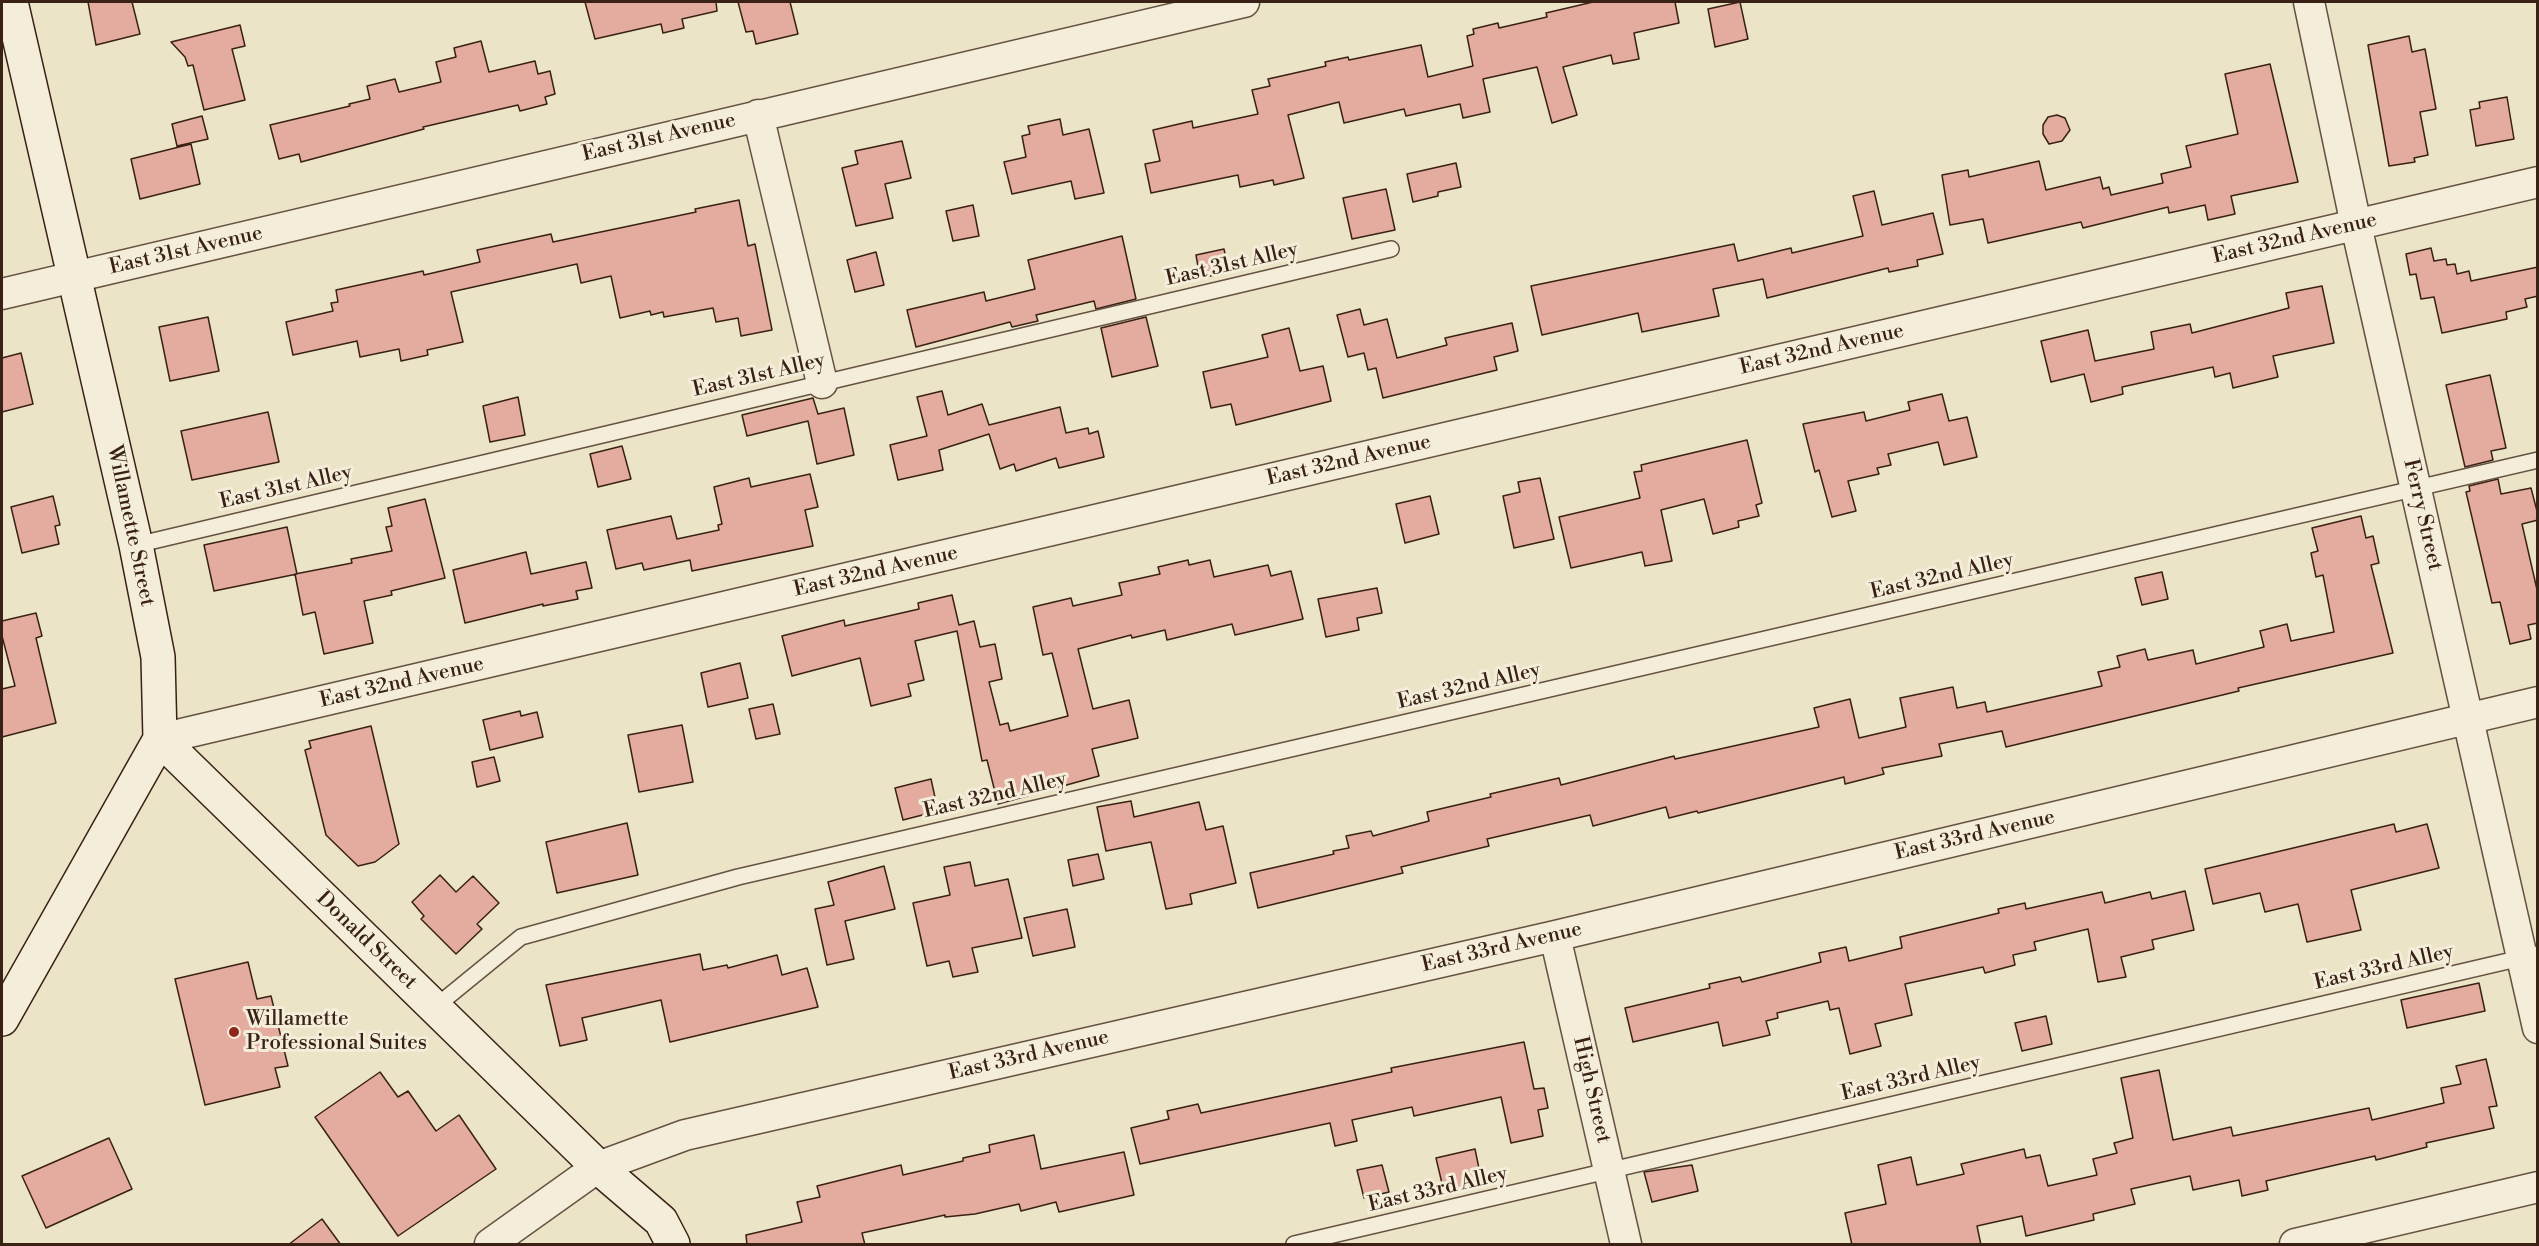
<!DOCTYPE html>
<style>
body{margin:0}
#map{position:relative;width:2539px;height:1246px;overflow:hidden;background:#ece4c6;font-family:"Libre Bodoni",serif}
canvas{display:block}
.frame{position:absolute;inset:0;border:3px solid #392116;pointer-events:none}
</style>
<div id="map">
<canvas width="2539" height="1246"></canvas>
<div class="frame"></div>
</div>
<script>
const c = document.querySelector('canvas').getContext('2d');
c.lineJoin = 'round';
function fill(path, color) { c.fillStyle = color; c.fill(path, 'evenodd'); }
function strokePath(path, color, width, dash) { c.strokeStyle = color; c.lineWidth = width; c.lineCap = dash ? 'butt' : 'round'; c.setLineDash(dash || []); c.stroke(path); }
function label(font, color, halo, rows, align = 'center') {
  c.font = font + ' "Libre Bodoni",serif'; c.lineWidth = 6; c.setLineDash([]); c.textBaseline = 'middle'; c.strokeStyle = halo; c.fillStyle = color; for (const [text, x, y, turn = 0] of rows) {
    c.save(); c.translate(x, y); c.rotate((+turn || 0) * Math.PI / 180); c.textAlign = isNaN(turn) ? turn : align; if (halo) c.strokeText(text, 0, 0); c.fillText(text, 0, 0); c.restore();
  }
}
const building = new Path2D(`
 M88 2H132L140 34 96 45Z
 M585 2H716L717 11 682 19 684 28 663 33 661 24 595 39Z
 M738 2H790L798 34 756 44 753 31 746 32Z
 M1593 2H1675L1679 23 1634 33 1639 59 1613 64 1611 55 1563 67 1577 115 1552 123 1537 67 1483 79 1490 112 1463 118 1460 104 1406 116 1404 109 1344 123 1339 102 1288 115 1304 178 1274 185 1273 180 1240 187 1238 175 1151 193 1145 164 1160 161 1153 130 1192 121 1193 128 1258 114 1252 90 1270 86 1268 79 1326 66 1325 62 1348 57 1349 60 1421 45 1428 77 1473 66 1467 36 1474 34 1473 29 1498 23 1499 28 1547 17 1546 13Z
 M1740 2 1748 39 1715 47 1708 9Z
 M240 25 245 46 232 49 245 100 204 110 193 65 188 66 185 57 171 42Z
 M2409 36 2412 52 2425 49 2436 109 2420 112 2428 155 2414 158 2415 162 2389 166 2368 45Z
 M481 41 489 72 535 61 538 74 550 71 555 94 545 97 547 104 520 111 518 105 423 127 424 129 301 162 299 154 279 159 270 125 350 106 349 104 370 99 367 86 395 79 399 92 441 82 436 62 456 57 454 48Z
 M2270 64 2298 182 2231 196 2235 214 2208 220 2205 205 2169 213 2168 207 2083 228 2081 222 1988 243 1983 219 1950 225 1942 175 1968 170 1969 177 2039 161 2046 190 2100 177 2103 189 2109 187 2111 195 2163 183 2161 174 2191 167 2186 146 2238 134 2225 74Z
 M2507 97 2514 139 2476 146 2470 110 2480 108 2479 102Z
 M2057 115 2065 118 2070 130 2062 141 2049 144 2043 134V125L2048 117Z
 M202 116 208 139 177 146 172 124Z
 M1060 119 1063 135 1089 129 1104 193 1075 199 1071 181 1012 194 1004 162 1026 157 1022 136 1030 134 1028 126Z
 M902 141 911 178 885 184 893 218 856 226 842 168 858 164 855 151Z
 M191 144 200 184 140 199 131 159Z
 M1456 163 1461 187 1438 192V196L1413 202 1407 174Z
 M1386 189 1395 230 1352 239 1343 198Z
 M1874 191 1882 225 1933 213 1943 254 1917 260 1918 266 1889 272 1888 268 1767 298 1763 279 1713 289 1719 316 1685 323 1642 332 1638 313 1542 335 1531 286 1734 244 1738 261 1791 248 1792 253 1863 236 1853 196Z
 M739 200 748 246 755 244 772 330 741 336 738 318 716 322 713 308 664 317 663 312 651 315 650 311 620 318 611 276 581 283 577 264 451 292 463 342 427 350 428 355 401 361 399 349 360 357 357 341 293 355 286 322 333 311 331 303 338 302 336 290 423 271 424 275 480 262 477 250 551 234 553 242 696 212 695 209Z
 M973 205 979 236 953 241 946 211Z
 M1122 236 1136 299 1096 309 1094 301 1036 315 1038 321 1012 327 1010 322 916 347 907 310 984 292 986 301 1035 289 1028 260Z
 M2431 248 2434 261 2446 259 2447 265 2455 264 2457 274 2469 271 2471 281 2538 267V296L2525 299 2527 307 2506 312 2507 319 2442 333 2434 297 2421 299 2416 274 2410 275 2406 254Z
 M1224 249 1229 272 1200 278 1196 255Z
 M876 252 884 285 855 292 847 260Z
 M2322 286 2334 343 2273 356 2278 377 2233 388 2230 373 2215 377 2213 367 2122 387 2123 394 2091 402 2084 374 2051 382 2041 341 2088 330 2095 361 2154 349 2151 332 2190 324 2192 333 2289 308 2286 293Z
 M1360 309 1364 325 1387 319 1397 358 1447 345 1445 338 1512 323 1518 351 1494 357 1497 370 1383 398 1376 368 1368 370 1364 353 1348 357 1337 315Z
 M208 317 219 371 170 381 159 327Z
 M1146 317 1158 366 1112 377 1101 328Z
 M1289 328 1300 371 1323 366 1331 401 1236 425 1231 404 1211 408 1203 372 1268 357 1262 335Z
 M21 353 33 404 2 412V358Z
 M2490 375 2506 448 2491 451 2493 460 2465 467 2446 385Z
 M942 391 948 415 982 404 989 425 1060 407 1066 433 1088 428 1089 434 1098 431 1104 457 1059 468 1056 458 1016 471 1014 464 1000 469 989 434 939 450 943 470 898 480 890 445 927 436 917 397Z
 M1942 394 1949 421 1967 417 1977 457 1944 465 1938 442 1888 454 1891 465 1877 468 1879 474 1848 481 1856 511 1832 517 1819 470 1815 472 1803 424 1864 412 1866 421 1910 410 1908 402Z
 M518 397 525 435 490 442 483 406Z
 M813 398 818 414 844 408 854 455 817 464 808 421 747 436 742 415Z
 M268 412 279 462 192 480 181 431Z
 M1747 440 1762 503 1756 505 1759 516 1738 521 1739 527 1713 534 1704 499 1661 510 1672 561 1645 566 1642 552 1571 568 1559 517 1640 498 1634 472 1642 471 1641 465Z
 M622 446 631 479 598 487 590 454Z
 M810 474 818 507 805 510 813 546 692 571 690 560 644 570 642 563 616 569 607 530 671 516 677 539 719 530 718 525 722 524 714 487 749 478 751 487Z
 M1540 478 1554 539 1514 548 1503 496 1520 492 1518 482Z
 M2498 479 2501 494 2531 488 2538 515V520L2522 524 2538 594V623L2528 625 2531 639 2510 644 2500 602 2492 603 2466 492 2470 491 2469 486Z
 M53 496 60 525 55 526 59 544 22 553 11 507Z
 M1430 496 1439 534 1405 543 1396 504Z
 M425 499 445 578 391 591 392 595 364 601 373 643 324 654 315 612 303 615 295 574 352 563 351 559 392 551 386 527 392 526 388 508Z
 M2361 516 2366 538 2373 536 2379 563 2371 565 2393 653 2238 688 2239 691 2006 747 2002 731 1939 744 1942 756 1882 768 1884 774 1845 784 1844 777 1698 813 1697 811 1669 818 1666 807 1593 826 1590 815 1487 839 1489 846 1401 867 1403 873 1258 908 1250 873 1334 854 1333 851 1349 848 1346 836 1371 831 1373 836 1429 821 1427 812 1491 797 1490 794 1559 778 1561 785 1674 756 1675 759 1819 727 1814 708 1850 699 1859 738 1906 727 1900 698 1953 687 1957 708 1985 702 1987 712 2102 686 2098 672 2120 667 2117 656 2145 649 2148 660 2193 650 2196 664 2264 647 2260 631 2287 624 2291 641 2334 632 2323 575 2316 577 2311 553 2318 551 2312 528Z
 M287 527 297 574 214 591 204 545Z
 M526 552 531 574 586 562 592 588 576 591 578 599 543 606V604L465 623 453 570Z
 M1188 560 1189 565 1210 560 1214 577 1268 565 1271 576 1291 571 1303 619 1235 635 1232 624 1167 640 1165 630 1132 638 1131 635 1078 649 1093 709 1129 700 1138 738 1092 749 1099 776 998 804 987 760 982 761 957 631 915 641 924 680 908 684 911 696 871 706 860 658 792 676 782 636 844 620 845 626 919 609 918 603 952 595 959 625 974 621 980 647 995 644 1002 679 989 682 1000 725 1008 723 1010 731 1068 716 1052 653 1043 655 1033 607 1071 598 1073 606 1122 595 1119 583 1160 574 1158 567Z
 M2162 572 2168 599 2142 605 2135 578Z
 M1377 588 1382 613 1357 618 1359 630 1326 637 1318 599Z
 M36 613 42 636 36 638 56 723 2 737V689L15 686 2 636V621Z
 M740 663 748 698 708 707 701 673Z
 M773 704 780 734 756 739 749 709Z
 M520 711 521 716 537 712 543 737 490 750 483 720Z
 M682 725 693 782 639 792 628 735Z
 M371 726 399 844 375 862 358 866 326 835 305 750 311 748 309 741Z
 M494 757 500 781 477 787 472 762Z
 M931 779 938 811 903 820 895 788Z
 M1131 801 1134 817 1199 802 1206 830 1223 826 1236 883 1190 894 1192 904 1166 909 1151 842 1106 851 1097 807Z
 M627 823 638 875 557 893 546 842Z
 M2394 824 2396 832 2427 824 2439 868 2351 890 2361 930 2307 942 2298 904 2265 912 2260 893 2213 904 2205 869Z
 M1098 854 1104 879 1073 886 1068 860Z
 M970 862 975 886 1008 879 1022 938 972 948 978 972 953 977 949 961 927 966 913 903 950 895 944 867Z
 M884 866 895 909 845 921 854 959 827 965 815 909 834 905 828 882Z
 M440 875 456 892 473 876 499 903 477 924 482 929 456 954 421 919 424 916 412 902Z
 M2185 891 2194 930 2152 940 2154 949 2121 957 2126 977 2098 982 2088 929 2034 942 2036 950 2013 955 2015 965 1985 973 1983 967 1905 984 1912 1015 1875 1024 1881 1046 1850 1054 1839 1008 1830 1010 1828 1001 1777 1013 1778 1018 1766 1021 1770 1035 1723 1046 1718 1022 1633 1042 1625 1008 1710 988 1709 984 1740 977 1742 982 1821 962 1819 953 1846 947 1849 961 1902 948 1900 937 1999 913 1998 909 2025 903 2026 909 2102 892 2105 903 2150 892 2152 899Z
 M1067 909 1075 947 1033 956 1024 918Z
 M700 954 703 970 727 965 728 968 777 955 782 975 807 968 818 1007 670 1042 661 1000 582 1018 587 1040 560 1046 546 985Z
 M248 962 257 999 271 996 288 1066 275 1068 280 1087 205 1105 175 979Z
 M2479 983 2485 1011 2407 1028 2401 1000Z
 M2046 1016 2052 1044 2022 1051 2015 1023Z
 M1524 1042 1534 1089 1544 1088 1548 1108 1538 1110 1543 1136 1511 1143 1501 1097 1414 1116 1412 1107 1352 1120 1357 1141 1335 1146 1330 1123 1140 1164 1131 1128 1169 1119 1167 1111 1198 1104 1201 1113 1392 1072 1391 1068Z
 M2486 1059 2497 1106 2489 1107 2494 1128 2426 1143 2427 1147 2376 1160 2375 1156 2266 1181 2268 1190 2242 1196 2239 1180 2193 1190 2190 1176 2131 1189 2135 1204 2093 1214 2094 1220 2026 1236 2022 1216 1977 1226 1981 1245H1852L1845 1213 1886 1204 1878 1165 1911 1157 1917 1185 1964 1174 1961 1164 2024 1149 2026 1158 2040 1155 2048 1186 2097 1175 2093 1159 2117 1153 2114 1143 2133 1138 2121 1078 2159 1070 2173 1140 2231 1127 2233 1136 2369 1108 2372 1120 2444 1103 2441 1088 2461 1084 2456 1066Z
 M380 1072 398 1097 408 1091 436 1131 459 1115 496 1169 398 1236 315 1117Z
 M1034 1135 1041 1169 1124 1152 1134 1195 1059 1212 1056 1202 1021 1211 1019 1204 975 1214 945 1217V1215L862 1233 865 1245H747L746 1235 802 1222 797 1202 820 1197 817 1186 901 1165 903 1175 963 1161V1158L990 1152 989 1145Z
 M109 1138 132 1189 46 1228 22 1176Z
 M1475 1149 1482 1183 1444 1192 1436 1158Z
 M1382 1165 1389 1192 1364 1198 1357 1170Z
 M1692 1165 1698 1191 1652 1202 1644 1172Z
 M322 1219 341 1245H288Z`);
fill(building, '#e4ac9e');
strokePath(building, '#392116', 1.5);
const lane = new Path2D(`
 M136 545 1391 249
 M434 1008 521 937 738 877 2538 460
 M1294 1244 2538 954`);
const street = new Path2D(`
 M2309 2 2356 225 2538 1028
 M758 115 822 383
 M2 294 1244 2
 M160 739 2538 182
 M1555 936 1626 1244
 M490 1244 598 1167 685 1135 1555 936 2538 702
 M2295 1244 2538 1187`);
const secondary = new Path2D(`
 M160 739 598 1167 661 1221 673 1244
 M2 1019 160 739 158 657 136 545 11 2`);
strokePath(lane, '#665242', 18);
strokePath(street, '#665242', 33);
strokePath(secondary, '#392116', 36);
strokePath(lane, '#f3edda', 15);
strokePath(street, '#f3edda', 30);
strokePath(secondary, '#f3edda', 33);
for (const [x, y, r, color] of [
 [234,1032,6,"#8f2418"]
]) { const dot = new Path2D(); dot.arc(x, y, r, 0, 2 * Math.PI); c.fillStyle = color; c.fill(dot); strokePath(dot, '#f3edda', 2); }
label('21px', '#392116', '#f3edda', [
 ["East 31st Avenue",659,138,-13],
 ["East 32nd Avenue",2295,239,-13],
 ["East 31st Avenue",186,251,-13],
 ["East 31st Alley",1232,265,-13],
 ["East 32nd Avenue",1822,350,-13],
 ["East 31st Alley",759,376,-13],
 ["East 32nd Avenue",1349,461,-13],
 ["East 31st Alley",286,488,-13],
 ["Ferry Street",2422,515,77],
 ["Willamette Street",130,526,78],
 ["East 32nd Avenue",876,572,-13],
 ["East 32nd Alley",1942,577,-13],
 ["East 32nd Avenue",402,683,-13],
 ["East 32nd Alley",1469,687,-13],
 ["East 32nd Alley",995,796,-13],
 ["East 33rd Avenue",1975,836,-13],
 ["Donald Street",366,941,44],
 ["East 33rd Avenue",1502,948,-13],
 ["East 33rd Alley",2384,968,-13],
 ["East 33rd Avenue",1029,1056,-13],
 ["East 33rd Alley",1911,1079,-13],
 ["High Street",1591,1090,77],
 ["East 33rd Alley",1438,1190,-13]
]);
label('21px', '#392116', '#f3edda', [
 ["Willamette",246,1020],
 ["Professional Suites",246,1044]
], 'left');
</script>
